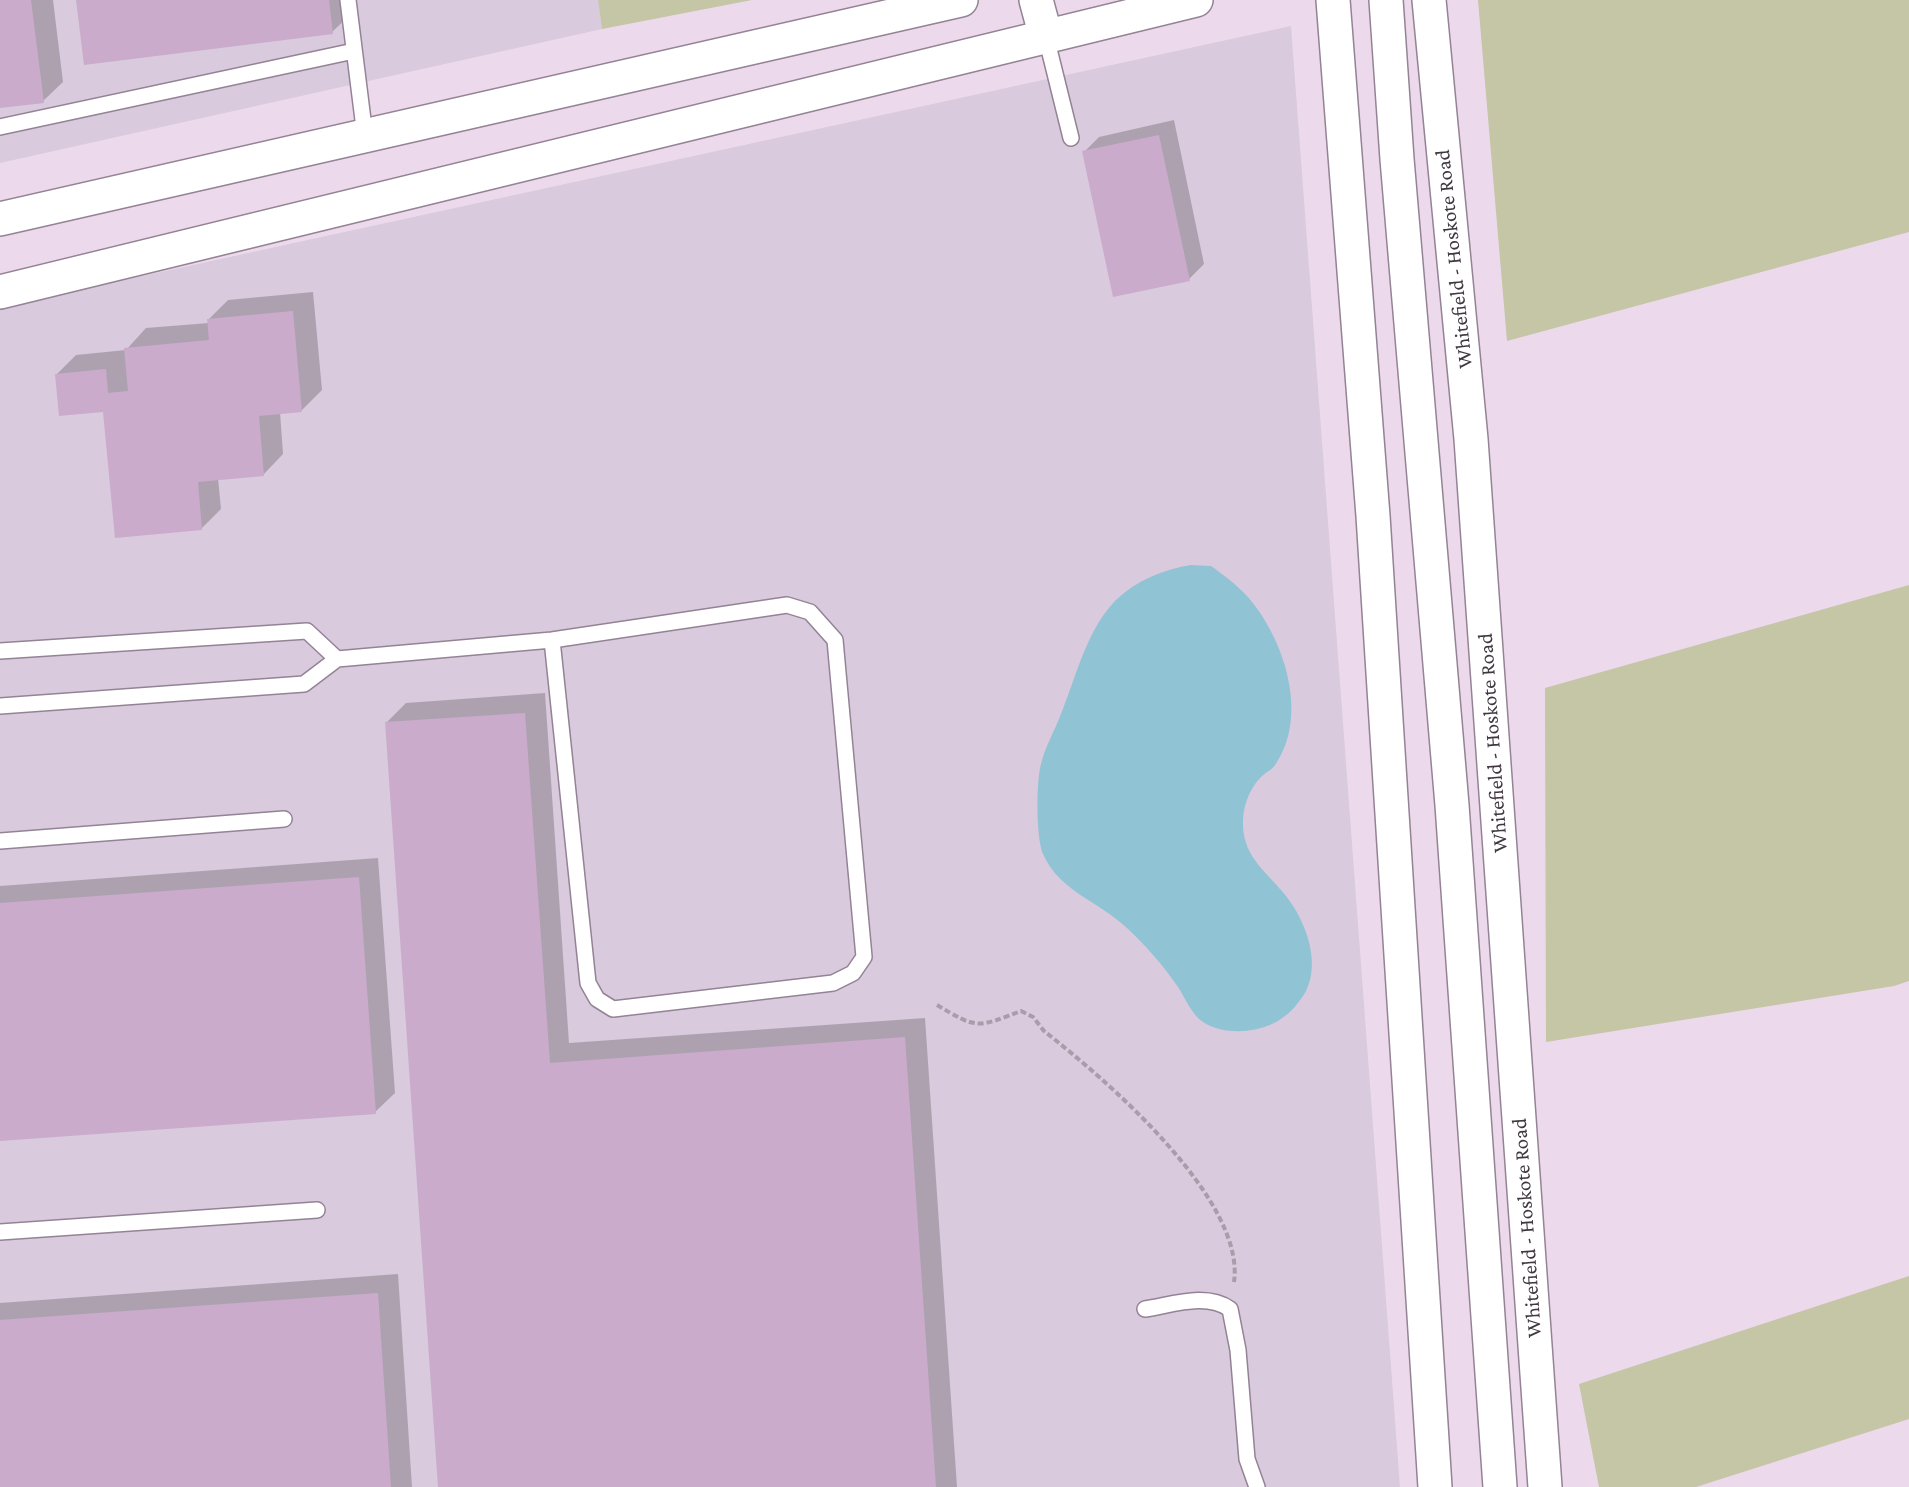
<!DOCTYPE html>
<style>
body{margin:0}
canvas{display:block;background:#ecd9ec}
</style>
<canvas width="1909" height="1487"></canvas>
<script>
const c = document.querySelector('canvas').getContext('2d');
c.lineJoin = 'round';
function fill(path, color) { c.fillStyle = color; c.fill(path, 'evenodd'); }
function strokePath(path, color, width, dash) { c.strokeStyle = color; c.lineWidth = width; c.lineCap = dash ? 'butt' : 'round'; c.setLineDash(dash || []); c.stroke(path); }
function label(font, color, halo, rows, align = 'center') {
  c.font = font + ' "Crimson Pro",serif'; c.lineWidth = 4.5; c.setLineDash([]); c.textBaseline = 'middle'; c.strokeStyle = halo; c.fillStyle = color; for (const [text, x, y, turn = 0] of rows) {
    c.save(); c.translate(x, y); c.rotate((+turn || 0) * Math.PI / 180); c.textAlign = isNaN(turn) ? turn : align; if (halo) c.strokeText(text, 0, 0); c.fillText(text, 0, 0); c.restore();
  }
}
fill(new Path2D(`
 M0 0H598L602 29 0 163Z
 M1291 26 1400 1487H0V307Z`), '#d9cadd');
fill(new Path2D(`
 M598 0H752L602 29Z
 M1478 0H1909V232L1507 341Z
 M1909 585V981L1894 986 1546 1042 1545 688Z
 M1909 1276V1419L1696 1487H1599L1579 1384Z`), '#c4c6a5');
fill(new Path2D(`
 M1191 565 1211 566C1226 577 1240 587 1252 602 1285 643 1309 717 1275 765 1272 770 1266 772 1261 777 1249 789 1242 808 1243 826 1244 858 1268 873 1286 896 1305 920 1321 961 1306 991 1298 1005 1287 1017 1272 1024 1251 1034 1216 1035 1198 1018 1190 1010 1184 996 1178 987 1164 966 1146 946 1127 928 1099 901 1060 892 1043 854 1036 837 1036 782 1041 764 1045 747 1055 730 1061 714 1076 677 1087 629 1116 600 1137 580 1162 570 1191 565Z`), '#90c3d3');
fill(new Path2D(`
 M0 0H53L63 82 43 101 0 107Z
 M78 0H351L352 13 332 32Z
 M1174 120 1204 264 1189 279 1084 152 1099 137Z
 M313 292 322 390 302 410 280 412 283 454 264 474 218 478 221 509 201 529 105 410 56 375 76 355 126 350 146 328 209 323 208 320 228 300Z
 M545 693 569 1043 925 1018 957 1487H439L386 723 406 703Z
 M378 858 395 1093 375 1112 0 1139V886Z
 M398 1274 412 1487H0V1303Z`), '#0003');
fill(new Path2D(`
 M0 0H31L44 103 0 108Z
 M76 0H329L333 34 84 65Z
 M1159 135 1190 281 1113 297 1082 151Z
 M293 311 302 412 259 416 264 476 198 482 202 530 115 538 103 412 59 416 55 374 106 369 108 393 128 391 124 348 209 340 207 319Z
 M525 713 550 1063 905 1037 936 1487H438L385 722Z
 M359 877 376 1114 0 1141V903Z
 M378 1293 391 1487H0V1320Z`), '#cbabcc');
const lane = new Path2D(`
 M348 0 365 136
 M1046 37 1071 138
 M0 127 354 51
 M0 651 307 631 337 659
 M0 706 304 684 337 659 552 640 787 605 810 612 835 640 864 957 853 973 833 983 613 1009 597 999 588 983 552 640
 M0 841 284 819
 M0 1232 317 1210
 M1145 1309C1172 1305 1206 1292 1230 1309L1238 1350 1247 1459 1257 1487`);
const secondary = new Path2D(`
 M1036 0 1046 37
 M1333 0 1373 516 1435 1487
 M0 219 961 0
 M0 292 1196 0`);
const primary = new Path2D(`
 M1386 0 1397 159 1452 805 1500 1487
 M1429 0 1471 439 1545 1487`);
strokePath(lane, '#948395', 18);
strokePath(secondary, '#948395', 36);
strokePath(primary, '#948395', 36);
strokePath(new Path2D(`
 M937 1005C977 1029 977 1028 1021 1011L1033 1017 1044 1031C1104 1078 1246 1199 1234 1282`), '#aa9caa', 4, [6, 3]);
strokePath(lane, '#fff', 15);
strokePath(secondary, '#fff', 33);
strokePath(primary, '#fff', 33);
label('21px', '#403840', '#fff', [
 ["Whitefield - Hoskote Road",1454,259,-96],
 ["Whitefield - Hoskote Road",1493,743,-94],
 ["Whitefield - Hoskote Road",1527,1228,-94]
]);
</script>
